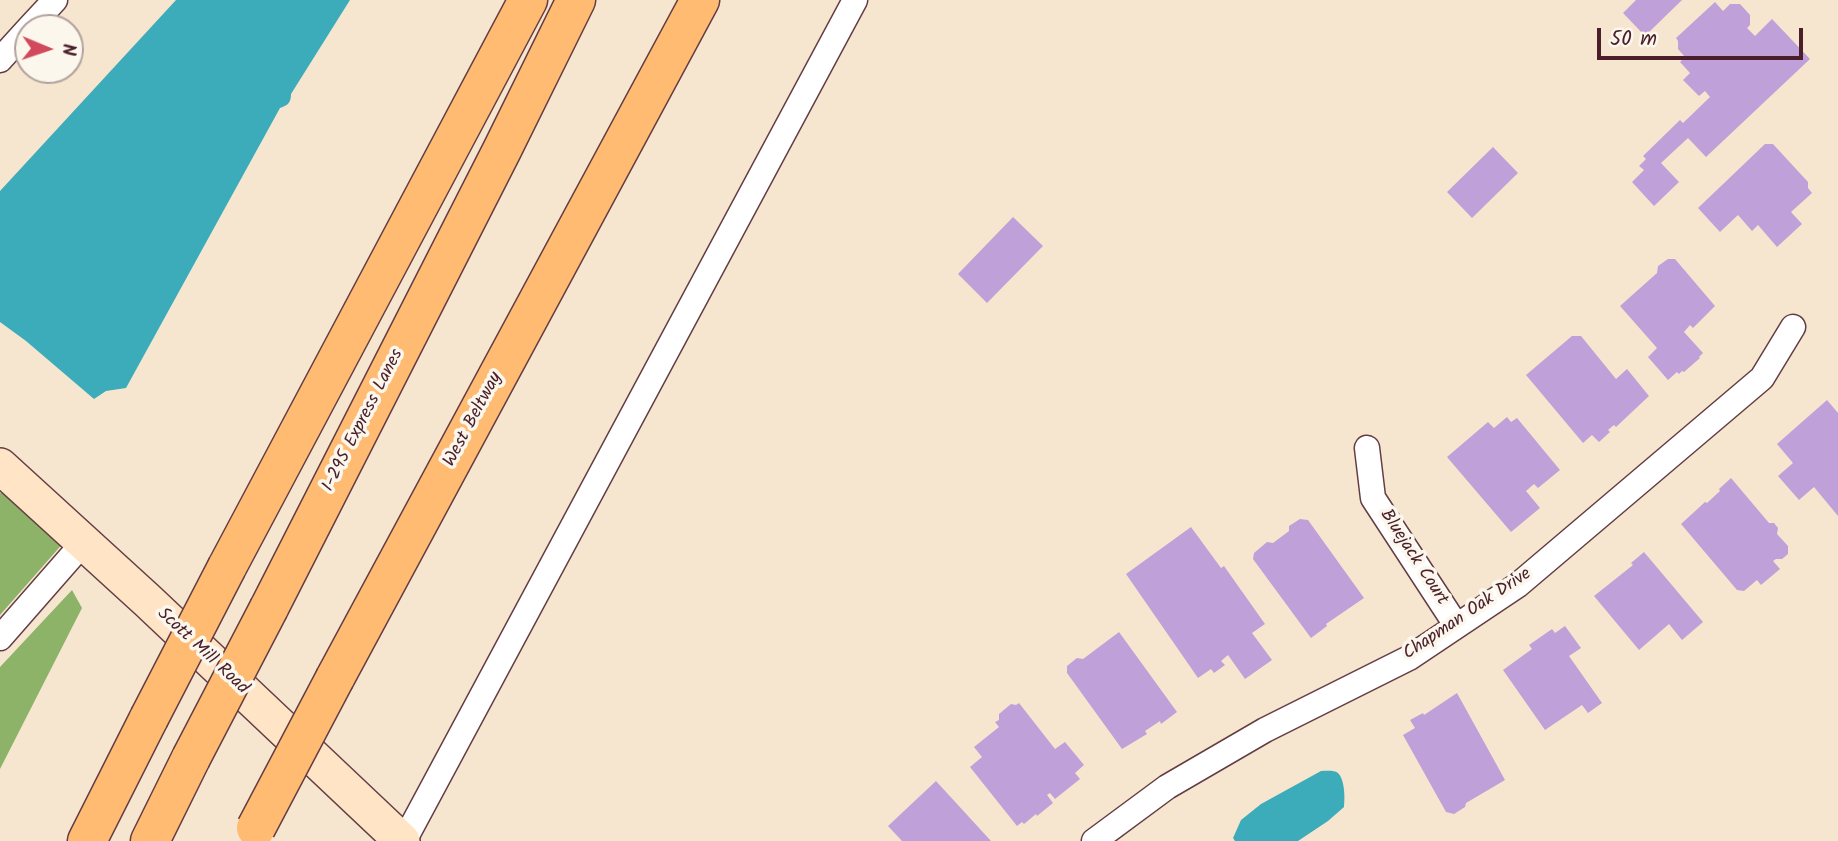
<!DOCTYPE html>
<style>
body{margin:0}
#map{position:relative;width:1838px;height:841px;overflow:hidden;background:#f6e6cf;font-family:Kalam,sans-serif}
canvas{display:block}
.north{position:absolute;left:14px;top:14px;width:70px;height:70px;box-sizing:border-box;background:#fbf7ec;border:2px solid #b4a19f;border-radius:50%;rotate:92deg;font-size:19px;font-weight:700;line-height:28px;text-align:center;color:#4a1f2b}
.north::after{content:'';display:block;margin:auto;width:24px;height:32px;background:#d1495b;clip-path:polygon(50% 0,100% 100%,50% 72%,0 100%)}
.scale{position:absolute;left:1597px;top:28px;width:206px;height:32px;box-sizing:border-box;border:4px solid #4a1f2b;border-top:0;padding-left:9px;font-size:21px;line-height:24px;white-space:nowrap;color:#4a1f2b;-webkit-text-stroke:5px #fbf7ec;paint-order:stroke}
</style>
<div id="map">
<canvas width="1838" height="841"></canvas>
<div class="north">N</div>
<div class="scale">50 m</div>
</div>
<script>
const c = document.querySelector('canvas').getContext('2d');
c.lineJoin = 'round';
function fill(path, color) { c.fillStyle = color; c.fill(path, 'evenodd'); }
function strokePath(path, color, width, dash) { c.strokeStyle = color; c.lineWidth = width; c.lineCap = dash ? 'butt' : 'round'; c.setLineDash(dash || []); c.stroke(path); }
function label(font, color, halo, rows, align = 'center') {
  c.font = font + ' Kalam,sans-serif'; c.lineWidth = 7; c.setLineDash([]); c.textBaseline = 'middle'; c.strokeStyle = halo; c.fillStyle = color; for (const [text, x, y, turn = 0] of rows) {
    c.save(); c.translate(x, y); c.rotate((+turn || 0) * Math.PI / 180); c.textAlign = isNaN(turn) ? turn : align; if (halo) c.strokeText(text, 0, 0); c.fillText(text, 0, 0); c.restore();
  }
}
fill(new Path2D(`
 M2 492 65 541 0 615V493Z
 M72 590 82 608 0 769V667Z`), '#8db368');
fill(new Path2D(`
 M176 0H350L291 94C291 103 288 105 280 108L126 388 106 391 94 399 26 341 0 322V191Z
 M1321 771C1327 771 1334 770 1338 773 1345 780 1345 798 1344 807L1328 821 1298 841H1235L1233 838 1241 820 1261 804Z`), '#3dacba');
fill(new Path2D(`
 M1636 0H1682L1645 36 1623 13Z
 M1715 2 1723 11 1730 4H1740L1750 15V25L1747 28 1755 36 1772 19 1810 59 1706 157 1688 138 1661 163 1679 182 1654 206 1632 182 1644 170 1639 166 1646 159 1643 156 1680 120 1683 123 1710 97 1705 91 1699 96 1683 80 1690 73 1680 62 1685 57 1678 49V41L1676 38Z
 M1765 144H1773L1808 182V188L1812 193 1791 212 1802 224 1777 247 1758 225 1752 231 1738 215 1720 232 1698 208Z
 M1493 147 1518 173 1472 218 1447 192Z
 M1013 217 1043 246 987 303 958 274Z
 M1668 259H1675L1715 306 1693 328 1690 325 1684 332 1703 353 1699 357 1700 358 1684 372 1682 371 1679 374 1677 372 1668 380 1648 357 1657 348 1620 306 1657 273 1658 266Z
 M1572 336H1581L1616 379 1627 369 1649 396 1616 427 1614 425 1608 430 1610 432 1599 442 1592 435 1583 443 1526 375Z
 M1827 400 1838 413V516L1814 487 1799 500 1778 476 1793 463 1777 444Z
 M1507 417 1511 422 1517 418 1560 470 1538 488 1534 484 1526 491 1540 508 1511 532 1447 457 1488 422 1494 428Z
 M1731 478 1769 523H1774L1778 528 1777 534 1788 546V554L1782 559H1776L1773 561 1780 569 1761 585 1757 580 1744 591 1737 590 1681 524 1705 502 1707 503 1720 491 1719 489Z
 M1300 519 1308 520 1364 598 1326 624 1327 626 1311 638 1253 559 1254 553 1267 542 1273 543 1289 531V526Z
 M1191 527 1221 568 1224 566 1265 624 1252 633 1272 660 1245 679 1228 655 1221 661 1225 665 1214 673 1211 669 1198 678 1126 574Z
 M1644 552 1703 622 1682 640 1669 624 1639 650 1594 596 1633 565 1631 563Z
 M1565 626 1581 648 1569 656 1602 703 1588 713 1582 705 1545 730 1503 670 1532 649 1529 645 1552 629 1555 633Z
 M1119 632 1177 712 1161 724 1160 721 1145 731 1147 734 1122 749 1067 673V666L1077 658 1083 659Z
 M1457 693 1505 780 1466 803 1465 807 1454 814 1446 812 1403 735 1415 728 1410 720 1423 713 1424 715Z
 M1019 703 1055 749 1065 742 1084 765 1075 773 1080 779 1055 799 1050 793 1047 795 1053 803 1037 816 1036 814 1024 824 1022 822 1017 826 970 767 982 757 974 747 999 727 995 722 999 720V714L1011 704 1016 705Z
 M936 781 991 841H902L888 826Z`), '#c0a0d8');
const street = new Path2D(`
 M29 28 55 0
 M0 60 28 29
 M1367 448 1373 498 1456 625
 M0 638 84 542
 M404 841 855 0
 M1094 841 1167 787 1265 730 1409 658 1518 585 1762 378 1793 327`);
const secondary = new Path2D(`
 M0 466 148 601 402 841`);
const highway = new Path2D(`
 M227 567 528 0
 M269 608 502 150 576 0
 M335 678 700 0
 M87 841 149 718
 M150 841 191 758`);
strokePath(street, '#643d44', 27);
strokePath(secondary, '#643d44', 38);
strokePath(highway, '#643d44', 41);
strokePath(street, '#fff', 24);
strokePath(secondary, '#ffe4c6', 35);
strokePath(highway, '#ffbb71', 38);
const highwayBridge = new Path2D(`
 M149 718 227 567
 M191 758 269 608
 M256 828 335 678`);
strokePath(highwayBridge, '#643d44', 41, []);
strokePath(highwayBridge, '#ffbb71', 38);
label('18px', '#4a1f2b', '#fbf7ec', [
 ["West Beltway",474,420,-62],
 ["I-295 Express Lanes",364,421,-63],
 ["Bluejack Court",1413,558,57],
 ["Chapman Oak Drive",1468,615,-34],
 ["Scott Mill Road",202,652,43]
]);
</script>
